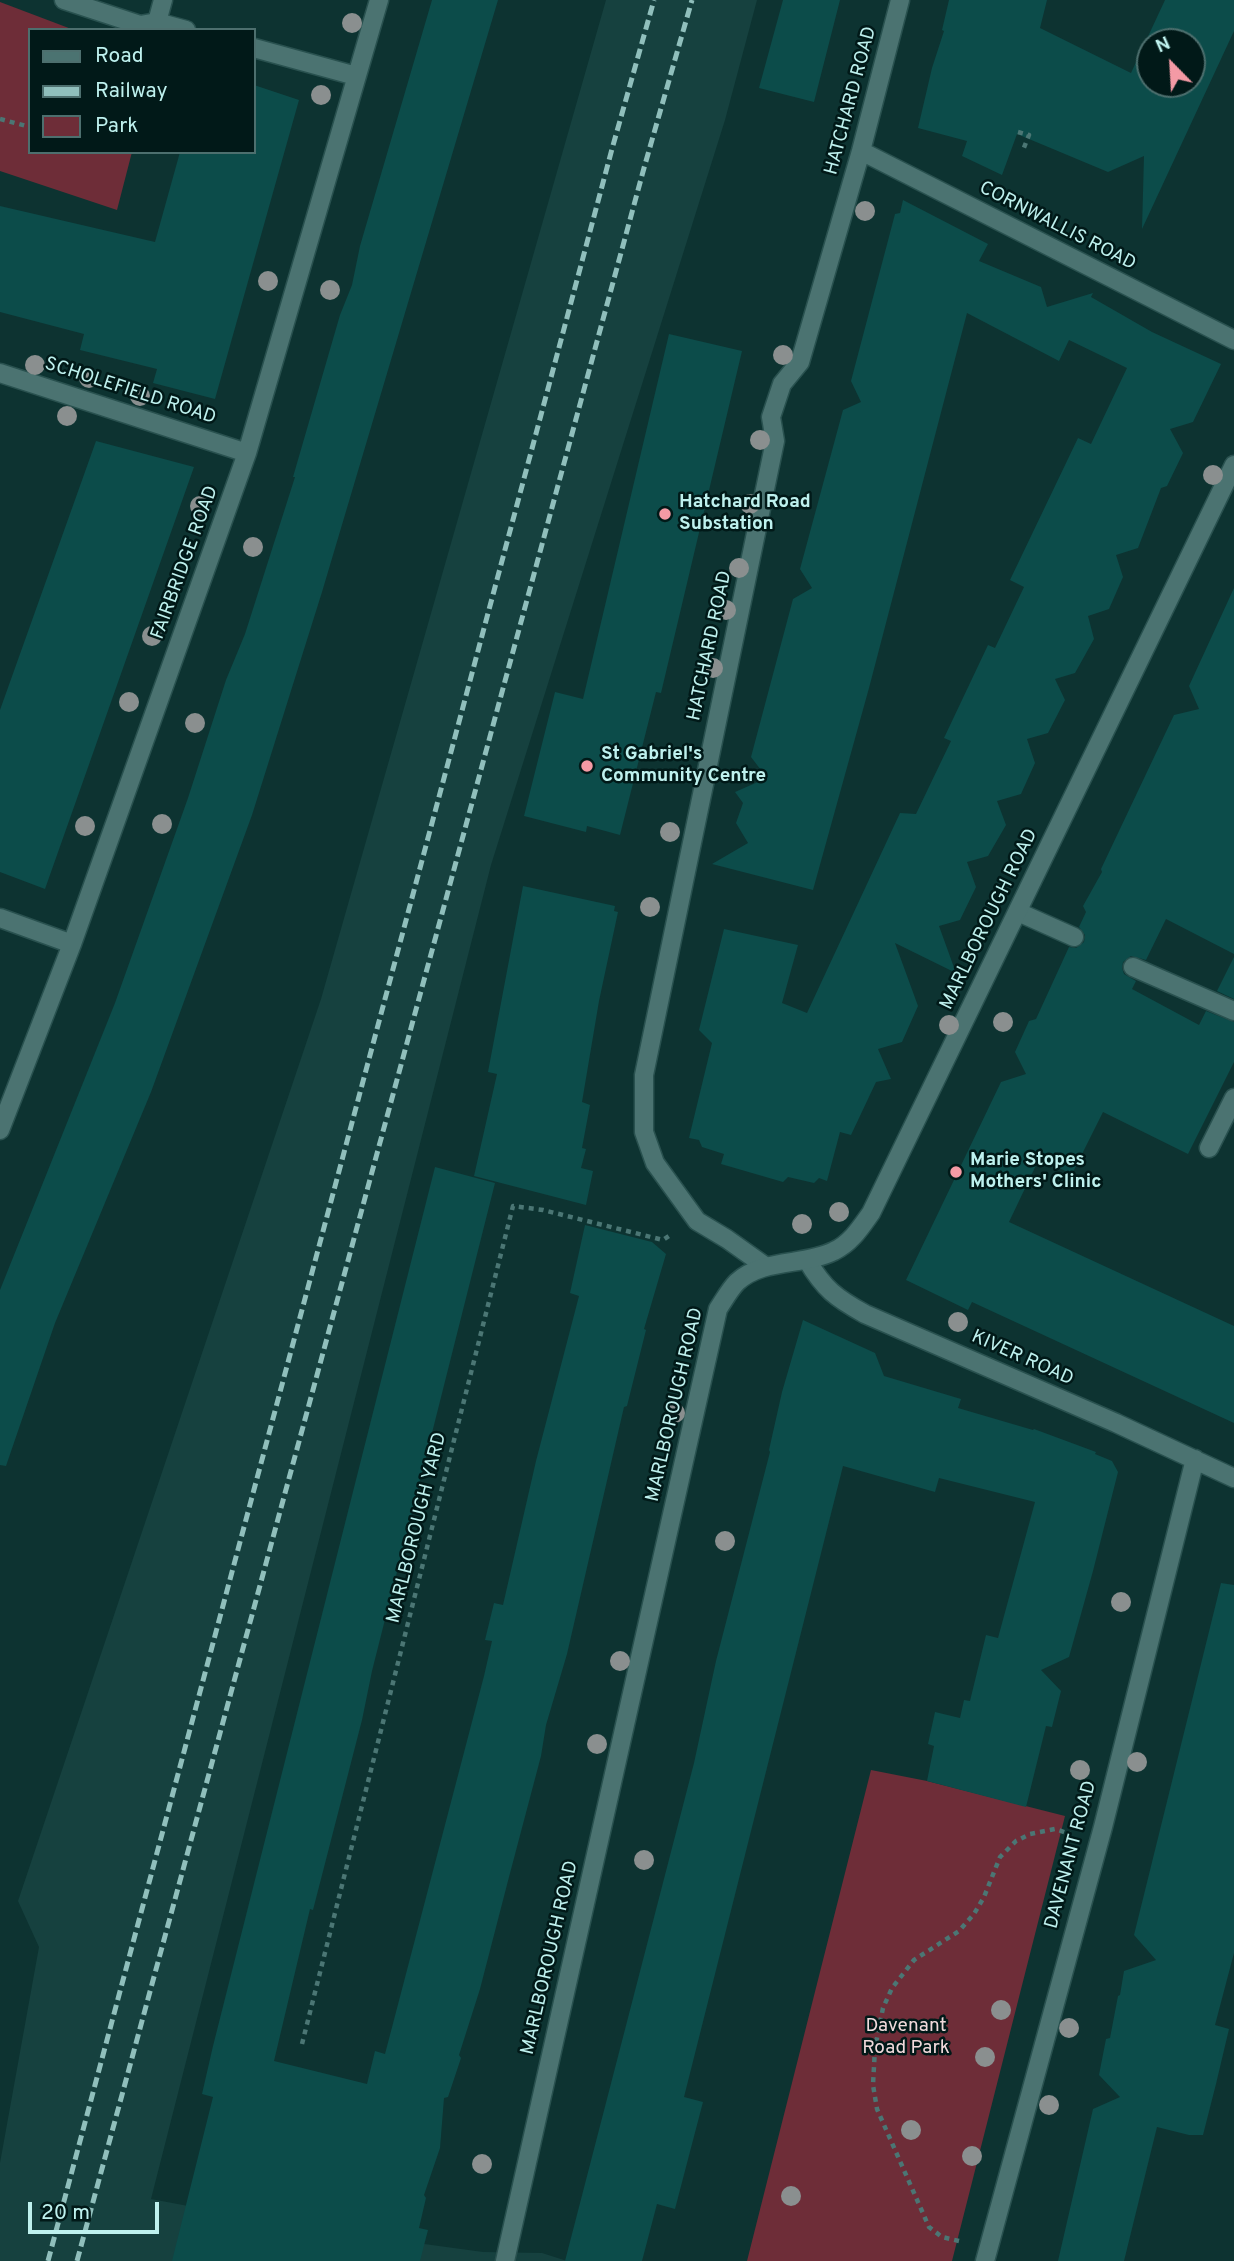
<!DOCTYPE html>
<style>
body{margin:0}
#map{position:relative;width:1234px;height:2261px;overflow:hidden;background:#0d3331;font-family:Overpass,sans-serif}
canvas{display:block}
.legend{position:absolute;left:28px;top:28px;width:228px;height:126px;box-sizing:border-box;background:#011918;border:2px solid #4d6f6e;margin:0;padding:9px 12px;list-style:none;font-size:21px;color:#bef1ee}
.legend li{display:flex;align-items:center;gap:14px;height:35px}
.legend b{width:35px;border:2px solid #4d6f6e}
.north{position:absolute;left:1136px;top:28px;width:70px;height:70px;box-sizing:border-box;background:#011918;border:2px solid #4d6f6e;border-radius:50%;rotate:336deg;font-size:19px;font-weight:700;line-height:28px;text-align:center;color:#bef1ee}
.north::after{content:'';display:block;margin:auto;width:24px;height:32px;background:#f49aa5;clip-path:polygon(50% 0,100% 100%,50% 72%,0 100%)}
.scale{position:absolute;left:28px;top:2202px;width:131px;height:32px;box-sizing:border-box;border:4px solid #bef1ee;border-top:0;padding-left:9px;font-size:21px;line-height:24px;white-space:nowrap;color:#bef1ee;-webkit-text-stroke:5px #011918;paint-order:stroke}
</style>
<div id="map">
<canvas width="1234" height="2261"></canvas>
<ul class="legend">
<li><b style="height:9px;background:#4b7371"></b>Road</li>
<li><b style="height:9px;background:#90bfbc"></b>Railway</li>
<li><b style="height:19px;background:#6e2d38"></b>Park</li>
</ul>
<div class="north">N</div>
<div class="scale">20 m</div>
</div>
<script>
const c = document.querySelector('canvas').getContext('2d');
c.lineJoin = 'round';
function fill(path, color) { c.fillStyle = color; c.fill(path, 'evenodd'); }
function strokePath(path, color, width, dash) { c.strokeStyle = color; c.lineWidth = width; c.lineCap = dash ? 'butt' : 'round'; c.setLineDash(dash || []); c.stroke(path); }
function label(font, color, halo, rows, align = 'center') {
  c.font = font + ' Overpass,sans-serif'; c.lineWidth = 5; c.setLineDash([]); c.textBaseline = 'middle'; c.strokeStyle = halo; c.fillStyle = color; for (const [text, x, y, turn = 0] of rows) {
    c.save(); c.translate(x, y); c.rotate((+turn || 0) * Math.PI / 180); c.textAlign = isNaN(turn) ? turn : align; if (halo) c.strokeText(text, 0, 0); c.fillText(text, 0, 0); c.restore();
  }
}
fill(new Path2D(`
 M606 0H757L725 120 491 865 151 2199 300 2227 483 2252 542 2253 567 2261H0V2163L39 1947 18 1901 321 999Z`), '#16413f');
fill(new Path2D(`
 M0 2 74 30H30V152H132L117 210 0 171Z
 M871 1770 927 1781 1065 1816 952 2261H747Z`), '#6e2d38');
fill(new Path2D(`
 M432 0H498L322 592 252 815 151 1092 55 1323 6 1466 0 1465V1290L115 1003 188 798 226 680 245 634 295 477H293L340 315 352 285 360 246Z
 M783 0H840L814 102 759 88Z
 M949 0H1047L1040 28 1131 73 1165 0H1234V31L1142 229 1144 156 1108 172 1017 134 1002 175 962 156 967 141 918 128 932 68 944 31 942 30ZM1150 42H1192V84H1150Z
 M254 85 299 100 215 399 153 383 157 369 80 350 84 334 0 312V206L155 242 180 152H254Z
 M903 200 988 244 979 261 1041 287 1047 307 1093 293 1091 297 1152 332 1221 364 1193 422 1170 429 1183 453 1167 486 1161 488 1138 548 1116 555 1123 577 1109 609 1088 616 1094 639 1075 673 1055 679 1065 700 1048 733 1027 739 1035 763 1021 794 997 801 1006 825 988 856 967 862 976 887 960 920 939 926 956 973 895 943 918 1006 902 1042 878 1049 891 1079 876 1082 851 1135 840 1132 827 1181 819 1178 814 1183 788 1177 783 1182 721 1164 724 1154 702 1147 699 1140 689 1138 712 1043 699 1030 724 929 798 945 782 1003 807 1013 900 813 916 814 951 741 944 738 988 645 995 648 1024 587 1010 580 1078 438 1091 444 1127 368 1069 340 1059 361 967 313 869 688 813 890 712 864 748 843 736 823 743 803 735 792 767 778 751 757 793 599 812 588 800 569 843 410 861 402 851 381 895 214 900 213Z
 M669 334 742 351 661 693 656 692 620 835 587 826 586 832 524 816 555 692 583 699Z
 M96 441 194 467 45 889 0 872V710Z
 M1234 588V954L1166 919 1146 960 1131 956 1123 962 1122 968 1124 974 1136 981 1132 989 1199 1025 1206 1011 1234 1022V1062L1188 1154 1103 1112 1072 1174 1039 1159 1009 1222 1234 1326V1423L972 1302 968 1310 906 1280 1001 1082 1026 1074 1015 1052 1029 1021 1036 1019 1069 947 1076 948 1084 942 1085 935 1079 927 1086 912 1083 906 1102 872 1101 869 1174 715 1199 709 1189 686Z
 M523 886 615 906 614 911 618 912 599 1001 582 1102 590 1105 582 1148 586 1149 581 1168 593 1171 586 1205 474 1176 497 1074 488 1072Z
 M1234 957V999L1217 991Z
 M435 1167 495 1183 372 1671 362 1720 313 1910 310 1909 274 2061 367 2084 375 2051 385 2054 484 1676 492 1641 485 1640 494 1603 503 1605 536 1461 579 1296 570 1293 585 1225 652 1242 666 1254 644 1329 646 1330 627 1406 624 1407 567 1654 546 1725 541 1756 509 1877 480 1989 459 2055 461 2058 448 2097 444 2098 440 2148 424 2195 426 2198 419 2228 428 2230 420 2261H172L213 2097 202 2094 213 2046Z
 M803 1320 875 1353 884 1376 961 1399 958 1408 1033 1430 1034 1429 1096 1452 1095 1454 1112 1461 1118 1472 1093 1571 1069 1657 1041 1670 1061 1691 1052 1727 1046 1726 1026 1807 927 1781 934 1746 928 1744 935 1712 960 1718 964 1700 970 1701 986 1635 998 1638 1035 1502 939 1478 935 1492 843 1466 684 2097 703 2102 675 2209 657 2204 642 2261H565L694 1763 716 1661 770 1452 769 1450 782 1392Z
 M1221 1583 1234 1585V1953L1215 2025 1229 2029 1216 2084 1203 2135H1189L1157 2127 1124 2261H1058L1093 2109 1120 2097 1099 2075 1106 2039 1110 2038 1118 1996 1120 1995 1124 1971 1156 1960 1134 1935Z`), '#0c4c4a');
const service = new Path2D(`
 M1018 912 1074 937
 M1133 967 1234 1011`);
const minor = new Path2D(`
 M64 0 140 25 157 22 186 30
 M157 22 163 0
 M254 48 356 76
 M861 151 1234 340
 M0 373 247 453
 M0 918 72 944
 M0 1130 72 944 247 453 379 0
 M1209 1148 1234 1098
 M807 1260C824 1289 836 1298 865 1314L1116 1423 1234 1478
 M765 1266 727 1239 697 1221 655 1163 644 1132V1075L775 441 771 417 782 384 800 362 861 151 900 0
 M985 2261 1103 1827 1195 1459`);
const tertiary = new Path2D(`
 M505 2261 718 1309C724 1300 730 1289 737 1282 763 1258 804 1266 834 1251 851 1243 861 1227 871 1213L1234 465`);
strokePath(service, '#29514f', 21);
strokePath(minor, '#29514f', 21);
strokePath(tertiary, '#29514f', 21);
strokePath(new Path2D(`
 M0 119 30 127
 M1018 132 1029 135 1023 150
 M302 2044 513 1206 543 1210 663 1240 669 1236
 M959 2241 942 2237 929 2227 877 2109 873 2085 875 2048 883 2008 892 1988 914 1960 959 1931 974 1914 984 1897 1000 1857 1016 1841 1030 1834 1055 1829 1070 1834`), '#4b7674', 4.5, [5, 5]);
strokePath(service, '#4b7371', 18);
strokePath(minor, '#4b7371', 18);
strokePath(tertiary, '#4b7371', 18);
strokePath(new Path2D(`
 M48 2261 612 149 654 0
 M77 2261 644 168 692 0`), '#90bfbc', 5, [10, 5]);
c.fillStyle = '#8a8f8f';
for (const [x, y] of [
 [352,23],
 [321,95],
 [865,211],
 [268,281],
 [330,290],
 [783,355],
 [35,365],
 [89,378],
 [140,396],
 [67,416],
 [760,440],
 [1213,475],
 [750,504],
 [200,506],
 [253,547],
 [739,568],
 [726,610],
 [152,636],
 [713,668],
 [129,702],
 [195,723],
 [162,824],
 [85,826],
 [670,832],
 [650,907],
 [1003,1022],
 [949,1025],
 [839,1212],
 [802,1224],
 [958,1322],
 [675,1413],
 [725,1541],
 [1121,1602],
 [620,1661],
 [597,1744],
 [1137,1762],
 [1080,1770],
 [644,1860],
 [1001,2010],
 [1069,2028],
 [985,2057],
 [1049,2105],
 [911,2130],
 [972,2156],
 [482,2164],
 [791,2196]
]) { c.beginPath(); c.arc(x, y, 10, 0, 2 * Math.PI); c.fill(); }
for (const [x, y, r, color] of [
 [665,514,7,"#f49aa5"],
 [587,766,7,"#f49aa5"],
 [956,1172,7,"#f49aa5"]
]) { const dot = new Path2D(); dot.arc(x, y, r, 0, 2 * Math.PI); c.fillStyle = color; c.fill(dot); strokePath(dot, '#011918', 2.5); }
label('19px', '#bef1ee', '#011918', [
 ["HATCHARD ROAD",852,101,-75],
 ["CORNWALLIS ROAD",1057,227,27],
 ["SCHOLEFIELD ROAD",130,392,18],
 ["FAIRBRIDGE ROAD",186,563,-70],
 ["HATCHARD ROAD",711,646,-78],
 ["MARLBOROUGH ROAD",990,920,-64],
 ["KIVER ROAD",1022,1359,24],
 ["MARLBOROUGH ROAD",676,1405,-77],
 ["MARLBOROUGH YARD",418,1528,-76],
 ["DAVENANT ROAD",1072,1855,-75],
 ["MARLBOROUGH ROAD",551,1958,-77]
]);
label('bold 19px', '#bef1ee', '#011918', [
 ["Hatchard Road",679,503],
 ["Substation",679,525],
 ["St Gabriel's",601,755],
 ["Community Centre",601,777],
 ["Marie Stopes",970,1161],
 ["Mothers' Clinic",970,1183]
], 'left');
label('19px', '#f1dadc', '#011918', [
 ["Davenant",906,2027],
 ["Road Park",906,2049]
]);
</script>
